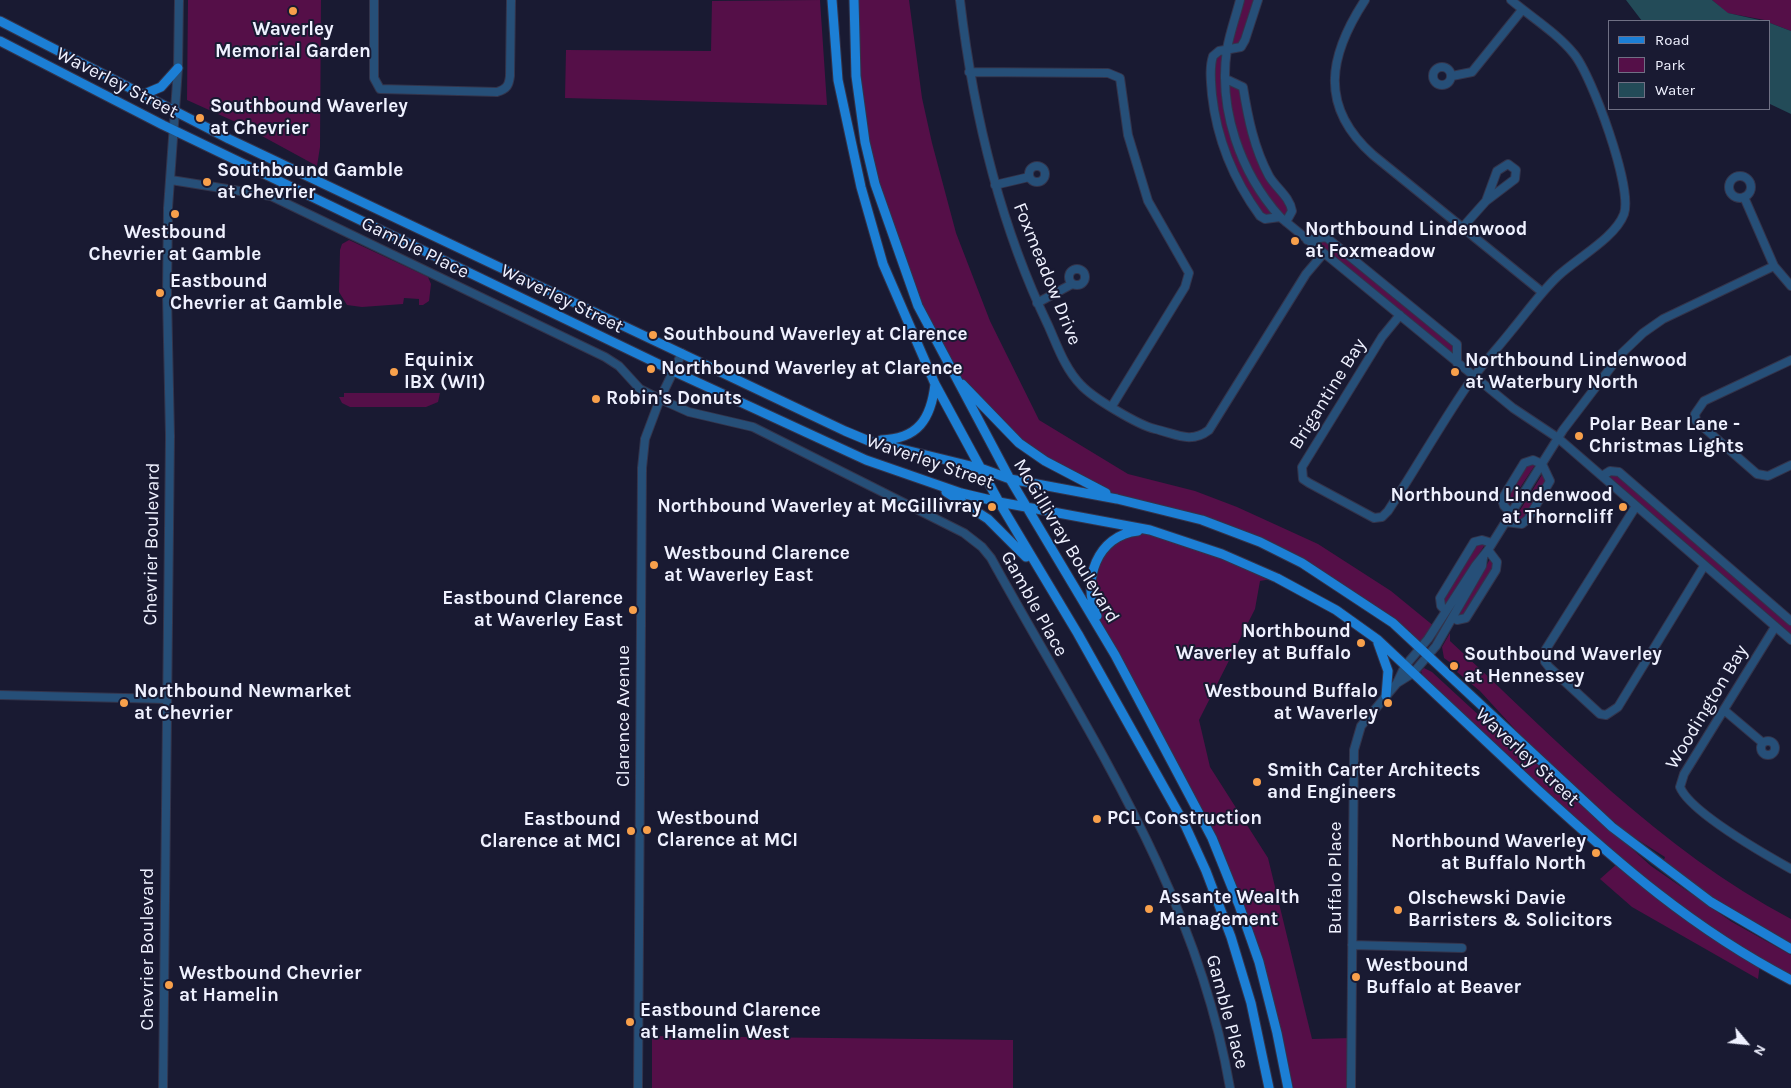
<!DOCTYPE html>
<style>
body{margin:0}
#map{position:relative;width:1791px;height:1088px;overflow:hidden;background:#191a32;font-family:Karla,sans-serif}
canvas{display:block}
.legend{position:absolute;left:1608px;top:20px;width:162px;height:90px;box-sizing:border-box;background:#191a32;border:1px solid #6f7084;margin:0;padding:6px 9px;list-style:none;font-size:15px;color:#eff1ff}
.legend li{display:flex;align-items:center;gap:10px;height:25px}
.legend b{width:25px;border:1px solid #6f7084}
.north{position:absolute;left:1721px;top:1018px;width:50px;height:50px;-webkit-text-stroke:4px #191a32;paint-order:stroke;rotate:118deg;font-size:14px;font-weight:700;line-height:20px;text-align:center;color:#eff1ff}
.north::after{content:'';display:block;margin:auto;width:18px;height:22px;background:#eff1ff;clip-path:polygon(50% 0,100% 100%,50% 72%,0 100%)}
</style>
<div id="map">
<canvas width="1791" height="1088"></canvas>
<ul class="legend">
<li><b style="height:6px;background:#1c7fd5"></b>Road</li>
<li><b style="height:14px;background:#550f48"></b>Park</li>
<li><b style="height:14px;background:#234b58"></b>Water</li>
</ul>
<div class="north">N</div>
</div>
<script>
const c = document.querySelector('canvas').getContext('2d');
c.lineJoin = 'round';
function fill(path, color) { c.fillStyle = color; c.fill(path, 'evenodd'); }
function strokePath(path, color, width, dash) { c.strokeStyle = color; c.lineWidth = width; c.lineCap = dash ? 'butt' : 'round'; c.setLineDash(dash || []); c.stroke(path); }
function label(font, color, halo, rows, align = 'center') {
  c.font = font + ' Karla,sans-serif'; c.lineWidth = 4; c.setLineDash([]); c.textBaseline = 'middle'; c.strokeStyle = halo; c.fillStyle = color; for (const [text, x, y, turn = 0] of rows) {
    c.save(); c.translate(x, y); c.rotate((+turn || 0) * Math.PI / 180); c.textAlign = isNaN(turn) ? turn : align; if (halo) c.strokeText(text, 0, 0); c.fillText(text, 0, 0); c.restore();
  }
}
fill(new Path2D(`
 M188 0H321L320 147 317 166 240 124 187 100Z
 M820 0 827 105 565 98 566 50 711 51 712 1Z
 M854 0H909L922 98 932 143 956 233 990 321 1039 420 1128 474 1195 491 1237 507 1318 544 1391 591 1435 627 1423 651 1393 623 1260 542 1117 499 1019 443 954 375 918 306 865 142Z
 M1240 0H1258L1241 47 1227 49 1226 79 1238 83 1270 177 1291 205 1286 222 1265 215 1260 211 1245 188 1224 142 1214 89V58L1227 48Z
 M1712 0H1791V31L1770 23V21L1727 13Z
 M1326 237 1457 344V363L1307 240Z
 M349 240 428 277 431 284 429 301 423 305H419V299L404 298 403 304 362 307 347 305 339 292 340 250 342 244Z
 M344 393H440L438 402 426 407H350L342 403 339 397H344Z
 M1527 464 1535 465 1508 506 1505 502 1506 495Z
 M1543 473 1547 481 1524 519 1514 520Z
 M1612 474 1618 475 1791 625V634L1610 477Z
 M1150 530 1277 578 1260 581 1255 609 1199 720 1210 767 1268 858 1312 1039 1351 1038V1088H1288L1277 1033 1226 870 1093 608V566L1115 539Z
 M1478 544H1485L1484 546 1446 604H1443V598Z
 M1490 559 1493 561 1492 570 1463 615 1458 617Z
 M1450 633V641C1558 741 1660 850 1791 919V943L1705 893 1664 860 1665 857 1624 831 1601 810 1522 737 1480 691 1457 672 1459 669 1444 658 1442 647Z
 M1424 668 1432 672 1510 744 1542 768 1651 866 1732 922 1791 955V976L1712 930 1613 854 1424 679 1421 671Z
 M1618 863 1760 964 1758 979 1632 907 1600 879Z
 M652 1036 1013 1040V1088H652Z`), '#550f48');
fill(new Path2D(`
 M1626 0H1712L1728 13 1764 21H1642Z
 M1770 23 1791 31V114L1770 104Z`), '#234b58');
const minor = new Path2D(`
 M374 0V78L380 89 497 92C507 89 509 85 510 76L511 0
 M960 0C973 112 999 223 1048 325 1057 345 1065 369 1081 385 1093 398 1138 425 1155 429 1176 434 1191 444 1209 430L1306 274 1323 254
 M1240 0C1236 16 1230 32 1227 49 1218 109 1240 172 1280 217L1513 408 1558 438 1791 640
 M1258 0 1245 40 1241 47 1219 51 1213 56C1209 68 1211 82 1212 95 1217 140 1233 179 1260 216L1265 219 1280 217
 M1365 0C1329 55 1318 106 1373 155L1542 292
 M1433 76a9 9 0 1 1 18 0a9 9 0 1 1-18 0Z
 M969 72 1108 73 1120 78 1128 135 1148 201 1189 273 1185 287 1112 406
 M1452 76 1472 72 1522 10
 M1226 79 1243 87C1248 118 1254 148 1269 176 1276 188 1290 197 1292 211L1286 222
 M1508 164 1516 170 1515 179 1486 201 1497 171Z
 M1029 174a8 8 0 1 1 16 0a8 8 0 1 1-16 0Z
 M1729 187a11 11 0 1 1 22 0a11 11 0 1 1-22 0Z
 M171 180 271 196 605 357 619 366 640 389 660 399 689 412 753 427 964 533 982 547 991 558C1085 729 1197 891 1230 1088
 M995 185 1029 177
 M1744 197 1774 266 1791 286
 M1462 228 1486 201
 M1307 240 1326 237 1457 344V363
 M1069 277a8 8 0 1 1 16 0a8 8 0 1 1-16 0Z
 M1037 303 1072 284
 M1400 315 1382 337 1302 467 1303 479 1309 483 1374 518 1382 517 1388 511C1415 470 1439 427 1467 386 1480 367 1497 349 1512 330 1527 312 1541 292 1558 276 1577 258 1615 238 1624 214 1633 188 1592 76 1574 54 1557 33 1531 17 1511 0
 M1791 360 1704 401 1695 414 1696 421 1702 426 1757 474 1768 476 1791 465
 M1602 476 1610 471 1619 472 1791 621
 M1636 506 1546 649 1545 662 1549 667 1600 714 1606 715 1618 707 1704 566
 M1506 522 1522 524 1528 519 1550 481 1542 464 1533 460 1524 463 1502 499 1504 506 1511 513
 M1446 611 1441 606 1440 598 1474 542 1482 540 1492 543
 M1454 617 1457 620 1466 618 1496 570 1497 562 1488 550
 M1775 627 1684 774 1680 787C1690 812 1766 855 1791 869
 M1397 683 1405 666 1428 639 1476 565 1488 550 1563 430 1621 354 1643 333 1663 319 1774 266
 M0 695 166 699
 M1724 710 1763 743
 M1761 748a7 7 0 1 1 14 0a7 7 0 1 1-14 0Z
 M1352 945 1462 948
 M163 1088 170 436 167 295 168 208 178 68 179 0
 M638 1088 642 468 645 439 660 399 682 353
 M1351 1088 1354 750 1361 726 1397 683 1413 673 1436 646 1482 566 1483 558`);
const major = new Path2D(`
 M832 0 838 80 861 187 883 264 935 384 999 502 1078 634 1185 825 1206 871 1231 937 1251 1003 1269 1088
 M854 0 856 76 865 142 875 184 918 306 1010 479 1115 655 1212 838 1239 905 1259 962 1277 1033 1288 1088
 M0 21 229 139 845 431 869 441 983 469 1010 479 1117 499 1202 520 1260 542 1302 563 1393 623 1612 827 1711 902 1791 949
 M0 41 163 125 673 371 866 460 961 493 999 502 1150 530 1222 554 1277 578 1336 610 1378 640C1431 690 1485 740 1538 790 1619 864 1693 929 1791 980
 M142 95 161 87 178 68
 M962 384 1019 443 1045 461 1106 493
 M881 440C918 439 931 419 935 384
 M946 492 988 519 1026 557
 M1097 616C1081 581 1097 535 1138 531
 M1378 643 1388 671 1386 696`);
strokePath(minor, '#33344b', 10);
strokePath(major, '#33344b', 11);
strokePath(minor, '#264f78', 8);
strokePath(major, '#1c7fd5', 9);
for (const [x, y, r, color] of [
 [293,11,5,"#f8a04b"],
 [200,118,5,"#f8a04b"],
 [207,182,5,"#f8a04b"],
 [175,214,5,"#f8a04b"],
 [1295,241,5,"#f8a04b"],
 [160,293,5,"#f8a04b"],
 [653,335,5,"#f8a04b"],
 [651,369,5,"#f8a04b"],
 [394,372,5,"#f8a04b"],
 [1455,372,5,"#f8a04b"],
 [596,399,5,"#f8a04b"],
 [1579,436,5,"#f8a04b"],
 [992,507,5,"#f8a04b"],
 [1623,507,5,"#f8a04b"],
 [654,565,5,"#f8a04b"],
 [633,610,5,"#f8a04b"],
 [1361,643,5,"#f8a04b"],
 [1454,666,5,"#f8a04b"],
 [124,703,5,"#f8a04b"],
 [1388,703,5,"#f8a04b"],
 [1257,782,5,"#f8a04b"],
 [1097,819,5,"#f8a04b"],
 [647,830,5,"#f8a04b"],
 [631,831,5,"#f8a04b"],
 [1596,853,5,"#f8a04b"],
 [1149,909,5,"#f8a04b"],
 [1398,910,5,"#f8a04b"],
 [1356,977,5,"#f8a04b"],
 [169,985,5,"#f8a04b"],
 [630,1022,5,"#f8a04b"]
]) { const dot = new Path2D(); dot.arc(x, y, r, 0, 2 * Math.PI); c.fillStyle = color; c.fill(dot); strokePath(dot, '#191a32', 2); }
label('bold 19px', '#eff1ff', '#191a32', [
 ["Waverley",293,30,"center"],
 ["Memorial Garden",293,52,"center"],
 ["Southbound Waverley",210,107],
 ["at Chevrier",210,129],
 ["Southbound Gamble",217,171],
 ["at Chevrier",217,193],
 ["Northbound Lindenwood",1305,230],
 ["at Foxmeadow",1305,252],
 ["Westbound",175,233,"center"],
 ["Chevrier at Gamble",175,255,"center"],
 ["Eastbound",170,282],
 ["Chevrier at Gamble",170,304],
 ["Southbound Waverley at Clarence",663,335],
 ["Equinix",404,361],
 ["IBX (WI1)",404,383],
 ["Northbound Lindenwood",1465,361],
 ["at Waterbury North",1465,383],
 ["Northbound Waverley at Clarence",661,369],
 ["Robin's Donuts",606,399],
 ["Polar Bear Lane -",1589,425],
 ["Christmas Lights",1589,447],
 ["Northbound Lindenwood",1613,496,"right"],
 ["at Thorncliff",1613,518,"right"],
 ["Northbound Waverley at McGillivray",982,507,"right"],
 ["Westbound Clarence",664,554],
 ["at Waverley East",664,576],
 ["Eastbound Clarence",623,599,"right"],
 ["at Waverley East",623,621,"right"],
 ["Northbound",1351,632,"right"],
 ["Waverley at Buffalo",1351,654,"right"],
 ["Southbound Waverley",1464,655],
 ["at Hennessey",1464,677],
 ["Northbound Newmarket",134,692],
 ["at Chevrier",134,714],
 ["Westbound Buffalo",1378,692,"right"],
 ["at Waverley",1378,714,"right"],
 ["Smith Carter Architects",1267,771],
 ["and Engineers",1267,793],
 ["Westbound",657,819],
 ["Clarence at MCI",657,841],
 ["PCL Construction",1107,819],
 ["Eastbound",621,820,"right"],
 ["Clarence at MCI",621,842,"right"],
 ["Northbound Waverley",1586,842,"right"],
 ["at Buffalo North",1586,864,"right"],
 ["Assante Wealth",1159,898],
 ["Management",1159,920],
 ["Olschewski Davie",1408,899],
 ["Barristers & Solicitors",1408,921],
 ["Westbound",1366,966],
 ["Buffalo at Beaver",1366,988],
 ["Westbound Chevrier",179,974],
 ["at Hamelin",179,996],
 ["Eastbound Clarence",640,1011],
 ["at Hamelin West",640,1033]
], 'left');
label('19px', '#eff1ff', '#191a32', [
 ["Waverley Street",117,83,27],
 ["Gamble Place",415,248,26],
 ["Foxmeadow Drive",1047,274,68],
 ["Waverley Street",562,299,26],
 ["Brigantine Bay",1328,394,-58],
 ["Waverley Street",930,462,19],
 ["McGillivray Boulevard",1066,541,59],
 ["Chevrier Boulevard",152,544,-89],
 ["Gamble Place",1034,604,61],
 ["Woodington Bay",1707,707,-59],
 ["Clarence Avenue",624,716,-90],
 ["Waverley Street",1527,757,43],
 ["Buffalo Place",1336,878,-90],
 ["Chevrier Boulevard",148,949,-90],
 ["Gamble Place",1227,1012,75]
]);
</script>
